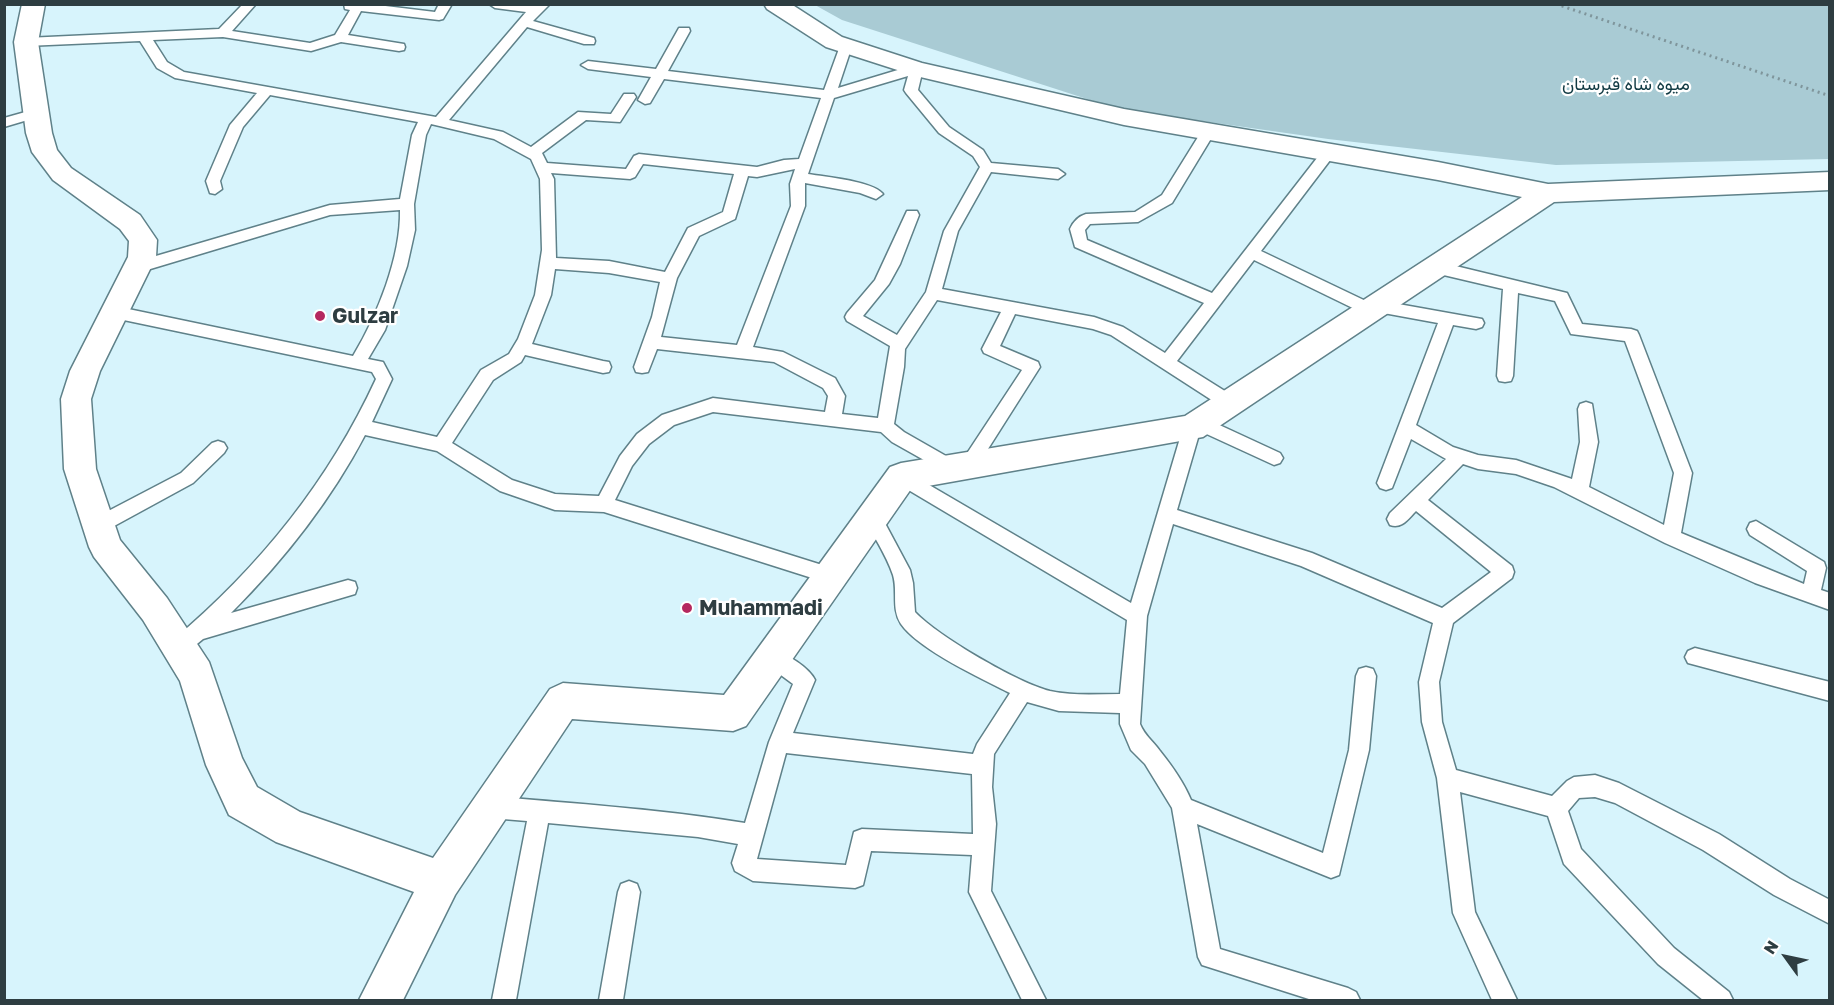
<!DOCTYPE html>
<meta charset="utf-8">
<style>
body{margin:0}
#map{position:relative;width:1834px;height:1005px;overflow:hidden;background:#d7f4fc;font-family:"Golos Text",sans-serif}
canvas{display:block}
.frame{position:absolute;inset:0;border:6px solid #2e3d41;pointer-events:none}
.north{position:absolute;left:1756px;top:927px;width:60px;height:60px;-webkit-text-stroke:4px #fff;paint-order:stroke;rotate:303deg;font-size:16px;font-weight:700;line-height:24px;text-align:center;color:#2e3d41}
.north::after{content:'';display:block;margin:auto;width:21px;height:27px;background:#2e3d41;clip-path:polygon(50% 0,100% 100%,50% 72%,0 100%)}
</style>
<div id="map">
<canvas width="1834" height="1005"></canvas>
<div class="frame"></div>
<div class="north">N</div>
</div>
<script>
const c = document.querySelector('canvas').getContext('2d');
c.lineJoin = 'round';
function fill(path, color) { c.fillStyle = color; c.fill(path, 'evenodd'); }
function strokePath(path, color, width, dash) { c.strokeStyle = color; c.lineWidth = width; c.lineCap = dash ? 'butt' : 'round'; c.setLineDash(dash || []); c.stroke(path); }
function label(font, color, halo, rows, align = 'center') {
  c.font = font + ' "Golos Text",Vazirmatn,sans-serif'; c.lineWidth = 4.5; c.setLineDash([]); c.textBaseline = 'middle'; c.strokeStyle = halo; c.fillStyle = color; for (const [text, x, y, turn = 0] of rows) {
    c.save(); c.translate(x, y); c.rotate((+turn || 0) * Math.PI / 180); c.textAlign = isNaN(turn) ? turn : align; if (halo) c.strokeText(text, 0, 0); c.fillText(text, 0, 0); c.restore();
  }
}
fill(new Path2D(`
 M815 5H1829V159L1556 165 1328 139 1118 109 842 20Z`), '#a9cbd4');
const lane = new Path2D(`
 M243 4H256L232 31 310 43 335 35 350 10 345 9 344 4H369L435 12 439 4H452L443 19 439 20 361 11 348 35 404 44 405 47 404 50 399 51 341 42 311 51 223 37 153 40 167 62 184 72 436 117 526 12 495 8 489 4H550L533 21 594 38 595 41 594 44H584L527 27 449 120 503 132 531 147 578 112 611 114 624 94H634L636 97 620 122 586 120 542 153 547 163 626 169 634 156 639 154 757 167 784 160 799 159 821 98 664 79 650 103 645 104 638 100 651 77 588 69 581 65 588 61 656 69 679 28H689L690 31 668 71 824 90 840 46 846 42 852 46 838 88 911 66H921L923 69 918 90 949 127 983 150 991 163 1058 169 1065 174 1058 179 991 172 958 231 942 289 1094 317 1123 327 1165 353 1204 303 1075 247 1070 229C1073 222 1079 216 1086 214L1135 212 1162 195 1203 129H1213L1215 132 1172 203 1138 222 1090 224 1085 230 1087 240 1212 293 1324 149H1334L1336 152 1334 155 1261 251 1370 303 1376 300 1482 319 1484 323 1482 327 1476 329 1453 325 1416 425 1453 447 1478 455 1516 460 1572 479 1580 442 1578 409 1580 404 1586 402 1592 404 1598 442 1589 487 1664 525 1674 473 1625 341 1571 334 1555 301 1518 293 1513 376 1511 381 1505 382 1499 381 1497 376 1503 289 1435 273 1430 271 1427 267 1430 263 1435 261 1567 293 1582 324 1631 329 1637 331 1639 335 1692 473 1681 533 1804 584 1807 571 1750 535 1747 529 1750 523 1756 521 1824 562 1826 568 1821 590 1830 593V610L1755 583 1665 543 1554 487 1516 474 1478 469 1463 464 1428 500 1512 566 1514 572 1512 578 1453 623 1439 682 1442 722 1456 770 1552 796 1567 781 1574 777 1595 775 1619 783 1719 834 1790 879 1830 900V924L1774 895 1703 850 1615 803 1595 797 1579 798 1568 811 1581 849 1674 948 1729 992 1733 1000H1703L1658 964 1564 864 1548 816 1460 792 1475 912 1517 1000H1492L1453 913 1437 778 1422 722 1419 682 1433 623 1301 566 1173 524 1147 616 1140 724C1145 736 1153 741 1160 751 1172 766 1184 783 1191 800L1323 853 1349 750 1356 676 1359 669 1366 667 1373 669 1376 676 1369 750 1339 875 1331 878 1197 824 1220 949 1348 988 1356 992 1360 1000H1312L1202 965 1198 957 1172 808 1145 764 1131 750 1120 724V713L1059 711 1027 702 994 754 992 787 996 824 991 891 1046 1000H1022L969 892 972 855 871 851 863 885 855 888 753 881 735 871 732 863 738 844 698 837 548 823 516 1000H492L527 821 491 818 483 815 480 807 483 799 491 796C575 804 661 809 745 823L769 742 793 684 766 664 763 658 766 652 773 649C786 654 809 667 815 680L793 733 973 754 977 744 1010 693C982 679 918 649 901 624 891 608 898 592 893 575 886 554 873 536 864 517L867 512 873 509 879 512 910 570 913 583 915 612C939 637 1018 683 1050 691 1073 696 1097 694 1120 694L1127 620 895 482 892 477 895 472 901 470 907 472 1131 603 1183 428 1186 423 1200 416 1280 453 1283 458 1280 463 1274 465 1200 431 1177 510 1312 553 1442 608 1491 572 1416 511C1408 519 1402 529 1390 525L1387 519 1390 513 1446 459 1411 439 1392 488 1386 490 1380 488 1377 483 1438 323 1378 312 1371 316 1365 314 1254 260 1177 361 1236 398 1238 403 1236 408 1230 410 1224 408 1111 335 1093 329 1015 314 1000 346 1038 362 1040 367 974 471 968 473 961 470 959 473 953 475 947 473 892 442 881 432 713 412 674 425 649 444 632 466 615 500 838 570 840 576 838 582 831 584 604 512 555 510 500 491 437 451 365 435C331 500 283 561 231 613L348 580 355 582 357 588 355 594 203 639 186 653 179 656 172 653 169 647 172 641C258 569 329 481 376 379L372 372 114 318 108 316 106 312 108 308 114 306 353 356C377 316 401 257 400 210L330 215 137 273 132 271 129 267 132 263 330 205 400 199 412 135 418 122 270 95 243 127 220 181 222 189 215 194 210 193 206 181 230 125 257 93 175 78 157 68 140 41 26 46 20 42 26 38 219 29ZM908 76 904 90 906 93 939 133 973 156 980 167 944 231 926 292 897 335 863 316 889 284 900 264 919 215 917 211H907L875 280 847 313 845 317 847 321 890 346 878 418 842 414 845 396 835 378 783 352 753 347 805 206V183L860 193 876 199 883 194C873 181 825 177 808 174L834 98ZM431 124 494 139 531 159 540 179 542 250 535 295 518 339 509 354 481 370 437 437 372 422 392 379 383 362 368 359 385 330 407 266 415 230 414 204 426 135ZM643 164 734 174 723 212 688 228 665 272 609 261 556 258 554 179 551 173 630 179 635 177ZM795 169 790 184 791 206 737 345 661 337 677 278 699 236 735 219 748 176 757 177ZM555 269 609 273 660 282 652 317 634 367 636 372 642 373 648 372 657 349 774 362 823 388 828 396 825 412 713 398 662 415 637 434 620 456 599 496 555 494 512 480 452 443 493 380 521 362 525 355 603 373 609 372 611 367 609 362 603 361 532 344 551 295ZM937 300 1001 312 982 349 984 353 1022 370 960 464 904 432 894 424 904 367 905 349ZM786 753 972 774 973 834 862 829 854 832 846 865 757 859Z
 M36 109 43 113 41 116 4 127V118Z
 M218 441 224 443 227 448 224 453 193 483 105 531 99 533 93 531 90 525 93 519 181 473 212 443Z
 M1695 648 1830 682V701L1688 663 1685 657 1688 651Z
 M629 881 637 884 640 892 623 1000H599L618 892 621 884Z`);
const street = new Path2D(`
 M22 4H45L38 42 52 133 57 150 71 168 140 215 157 240 156 257 100 371 91 399 96 469 120 540 167 598 209 662 242 758 257 787 300 812 433 858 550 689 563 683 724 695 890 467 901 463 1185 416 1522 197 1438 180 1124 125 916 76 826 47 767 9 764 4H791L842 37 922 63 1124 109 1438 162 1548 184 1830 172V190L1554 202 1203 437 911 489 746 726 733 731 572 719 455 895 403 1000H359L414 892 276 842 229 815 206 765 180 681 143 620 94 557 89 547 64 469 61 399 70 371 128 257 129 241 120 229 53 180 32 152 26 133 14 42Z`);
strokePath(lane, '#5f8189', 3);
strokePath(street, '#5f8189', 3);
strokePath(new Path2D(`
 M1556 4 1830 96`), '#7f959b', 3, [2, 4]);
fill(lane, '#fff');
fill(street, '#fff');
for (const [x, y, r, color] of [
 [320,316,6,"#b5285f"],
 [687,608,6,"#b5285f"]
]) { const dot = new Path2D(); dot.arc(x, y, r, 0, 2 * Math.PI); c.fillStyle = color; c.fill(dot); strokePath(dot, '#fff', 2); }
label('18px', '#113a43', '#fff', [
 ["میوہ شاہ قبرستان",1626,84]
]);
label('bold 21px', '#2e3d41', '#fff', [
 ["Gulzar",332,316],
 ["Muhammadi",699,608]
], 'left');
</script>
